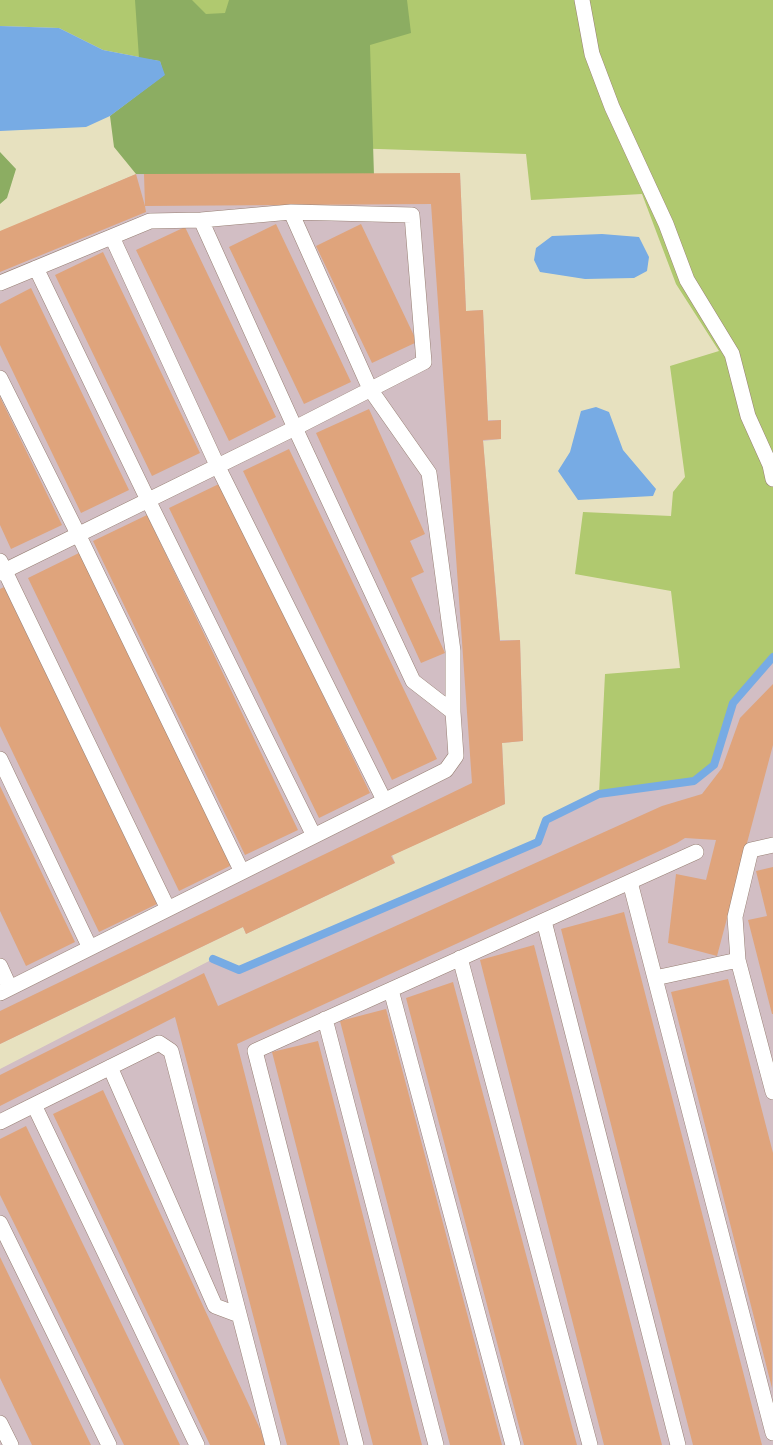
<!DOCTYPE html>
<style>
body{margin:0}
canvas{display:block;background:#e7e1bf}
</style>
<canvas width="773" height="1445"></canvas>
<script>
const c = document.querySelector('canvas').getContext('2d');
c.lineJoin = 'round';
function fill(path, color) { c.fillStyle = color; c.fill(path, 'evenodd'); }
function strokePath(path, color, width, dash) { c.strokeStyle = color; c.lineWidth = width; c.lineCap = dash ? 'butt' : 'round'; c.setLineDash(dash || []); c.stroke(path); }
fill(new Path2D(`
 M460 173 466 311 483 310 488 420H501V439L483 441 500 640H520L523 741 502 743 505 804 392 855 395 863 246 934 243 927 0 1044V232L136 174 374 176Z
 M773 657V1445H0V1069L213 959 240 970 538 842 546 820 599 794 694 781 714 764 733 703Z`), '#d2bec4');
fill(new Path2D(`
 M0 0H773V657L733 703 714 765 694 781 599 794 605 674 680 668 671 591 575 574 583 512 671 516 673 492 685 477 670 366 719 351 676 284 642 194 531 200 526 154 143 141 110 116 164 75 160 61 103 50 59 28 0 26Z`), '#b0c96f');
fill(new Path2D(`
 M135 0H192L206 14 225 13 229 0H407L411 33 370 45 374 176 136 174 114 147 110 116 164 75 160 61 139 58Z
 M0 152 16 169 7 198 0 204Z`), '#8cad62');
fill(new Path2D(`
 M0 26 59 28 103 50 160 61 165 75 110 116 86 127 0 131Z
 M602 234 639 237 649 257 647 271 634 278 585 279 540 272 534 260 536 248 552 236Z
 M596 407 609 412 623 450 656 489 653 496 578 500 558 471 570 452 581 411Z`), '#77abe4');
strokePath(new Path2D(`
 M213 959 239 970 538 842 546 820 599 794 694 781 714 765 733 703 773 657`), '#77abe4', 8);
fill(new Path2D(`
 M460 173 466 311 483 310 488 421 501 420V439L483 440 500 641 520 640 523 741 502 743 505 804 391 856 395 863 246 934 243 927 0 1044V1011L472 783 431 204 145 206 146 212 0 272V231L136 174 145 206 144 174Z
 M276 224 351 382 304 404 229 247Z
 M361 224 417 342 372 363 316 246Z
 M185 227 276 417 229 441 136 250Z
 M103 252 200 453 152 476 55 275Z
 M31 288 129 490 81 513 0 345V304Z
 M0 397 62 525 11 549 0 525Z
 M369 409 425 534 410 541 424 572 411 578 445 653 421 663 316 433Z
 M289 449 437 759 392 780 243 471Z
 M221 483 370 793 319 818 169 508Z
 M147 515 298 830 245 855 93 541Z
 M81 552 232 865 179 891 28 578Z
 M4 587 157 904 99 932 0 726V589Z
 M773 684V745L717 956 668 943 676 874 706 880 716 840 685 838 677 843 237 1044 340 1445H287L175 1017 0 1106V1075L204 973 218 1006 662 806 702 794 722 768 740 718Z
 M0 786 75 942 26 966 0 911Z
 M773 867V1014H772L748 920 767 916 756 871Z
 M624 912 762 1445H693L561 929Z
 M534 945 662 1445H604L480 960Z
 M728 979 773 1153 772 1388 671 992Z
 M453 982 577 1445H524L406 998Z
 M386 1009 502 1445H450L340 1021Z
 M318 1041 422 1445H373L272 1052Z
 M103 1090 261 1431 265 1445H210L53 1114Z
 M26 1126 180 1445H124L0 1195V1139Z
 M0 1257 91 1445H32L0 1378Z`), '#dfa47c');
const lane = new Path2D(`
 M582 0 592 54 612 107 666 224 687 280 732 354 748 416 770 465 773 479
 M201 220 295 428 413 681 453 712
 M112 237 217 465 384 800
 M36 268 148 500 314 836
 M0 283 150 221 201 220 291 212 412 215 424 362 295 428 0 573
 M0 378 78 534 242 872
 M0 561 168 909
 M0 759 90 948
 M773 845 751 850 735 917 738 960 773 1092
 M630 882 773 1433
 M544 921 678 1445
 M460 958 590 1445
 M0 966 10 988
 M655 978 738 960
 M391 990 513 1445
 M0 993 446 770 456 756 453 712V651L429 473 370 389 291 212
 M325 1019 436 1445
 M110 1067 215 1306 239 1315
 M34 1105 159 1043 171 1051 273 1445
 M0 1122 34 1105 197 1445
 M0 1223 109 1445
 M0 1423 11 1445
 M356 1445 255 1051 696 852`);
strokePath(lane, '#988075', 16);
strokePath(lane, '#fff', 15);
</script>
